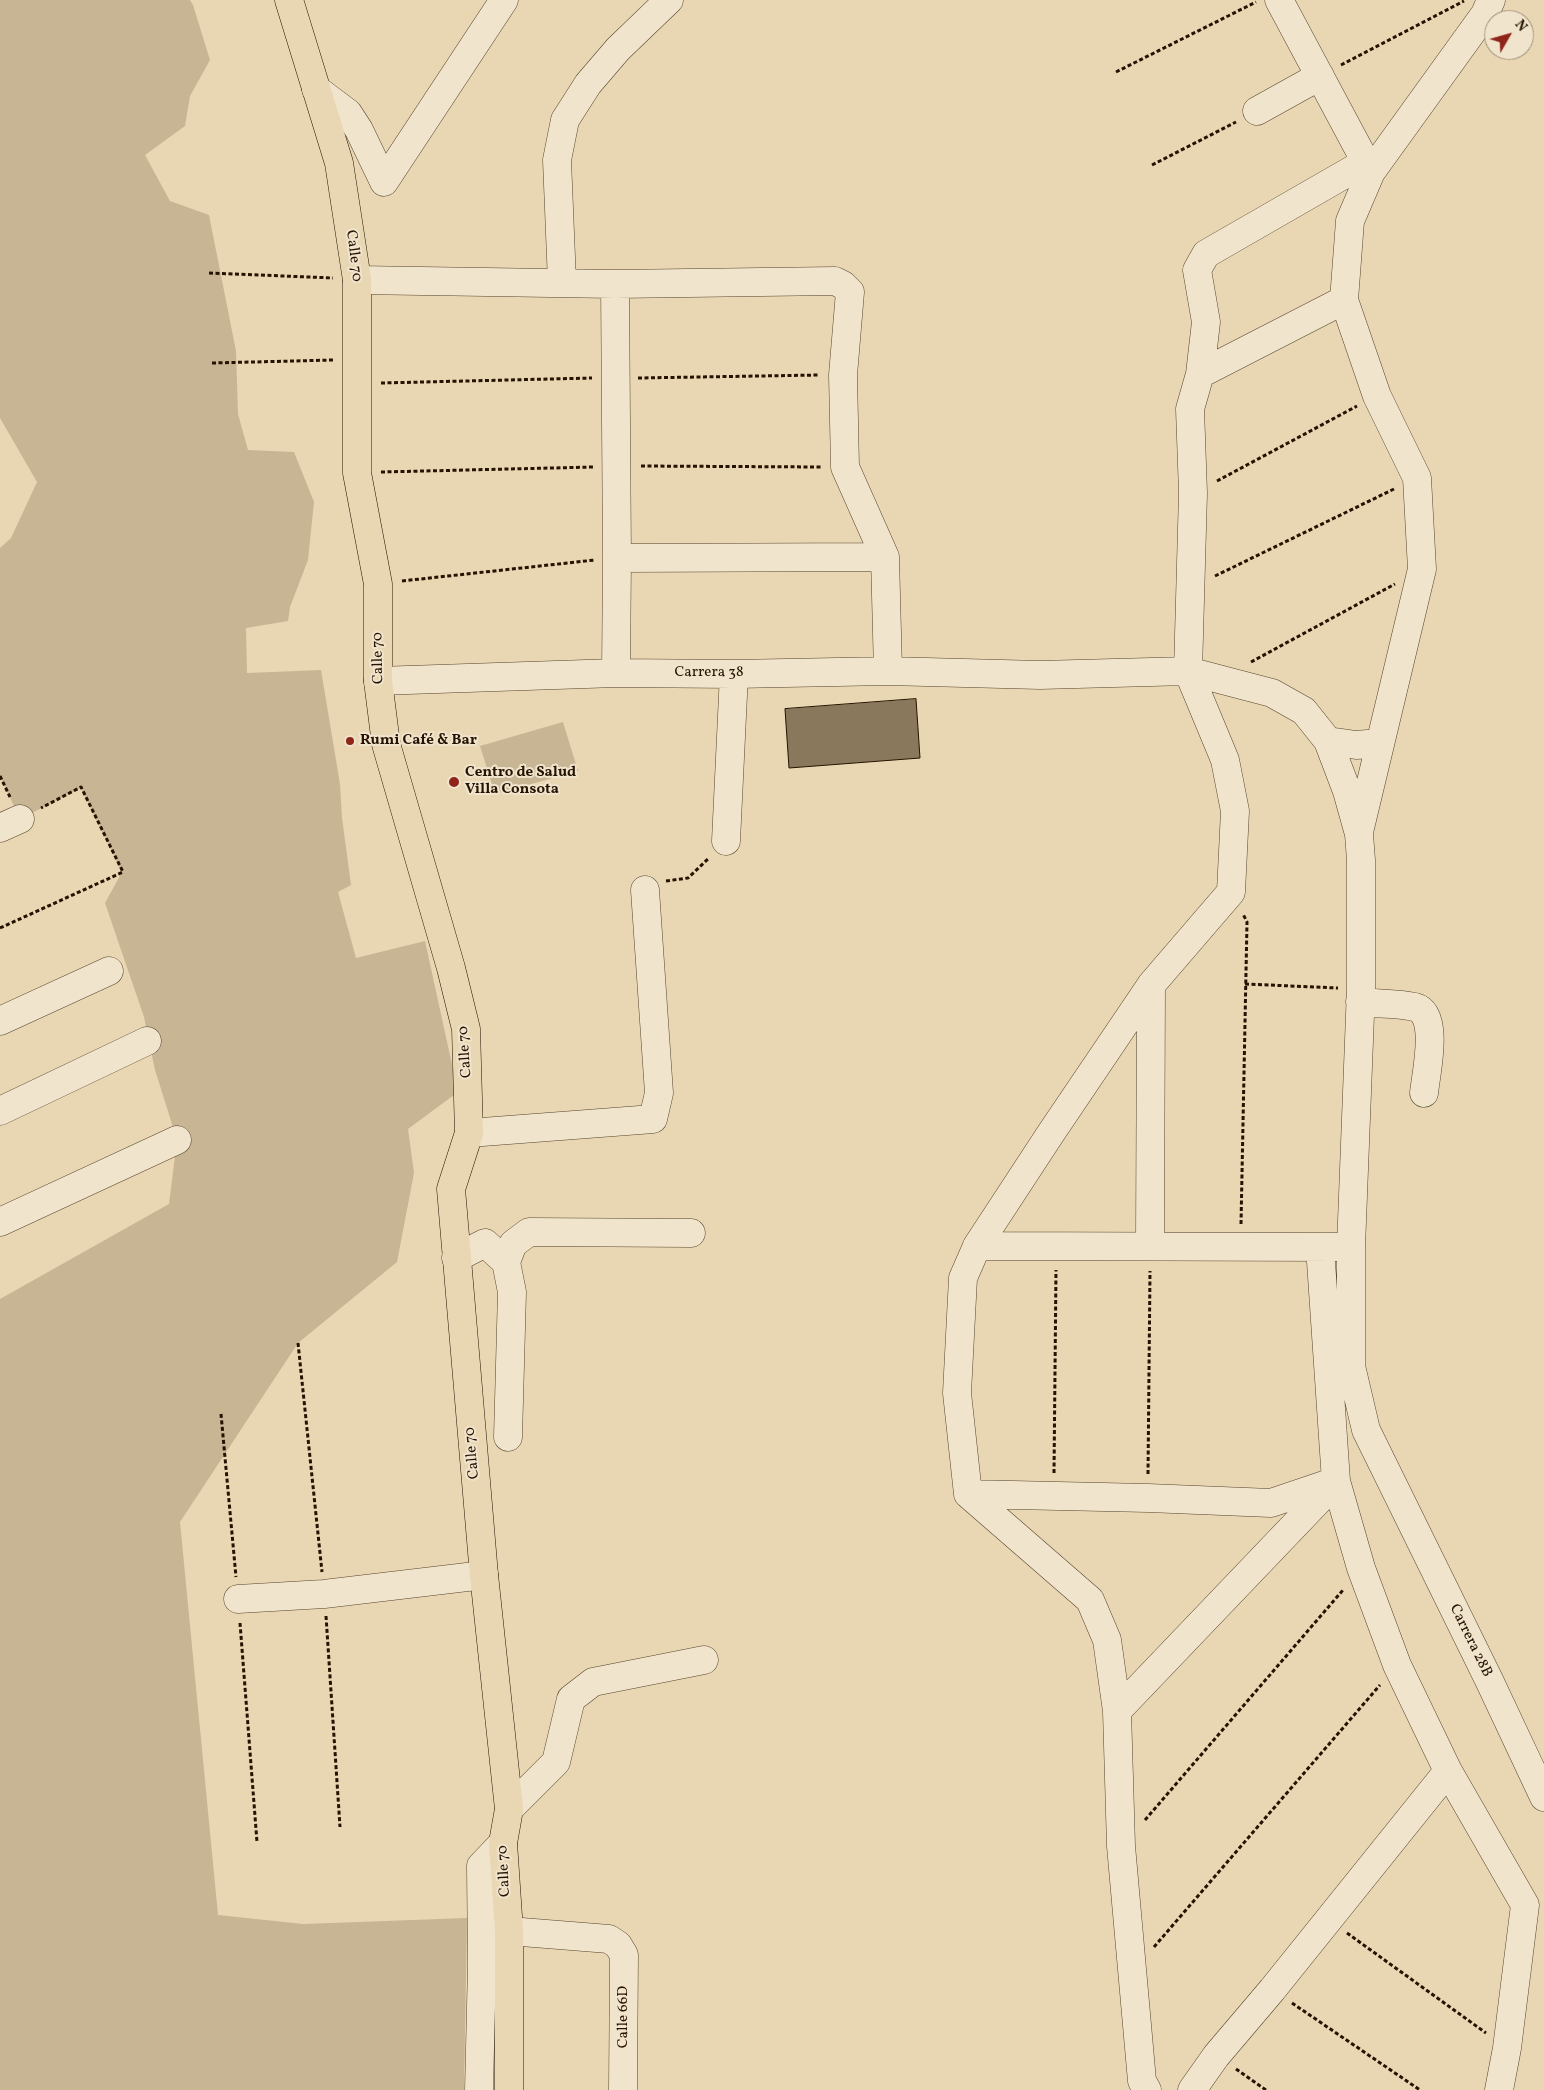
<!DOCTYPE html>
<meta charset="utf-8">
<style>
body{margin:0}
#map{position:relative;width:1544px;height:2090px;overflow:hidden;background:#e9d6b2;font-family:Vollkorn,serif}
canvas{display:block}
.north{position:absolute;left:1484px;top:10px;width:50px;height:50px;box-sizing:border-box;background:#f1e4cd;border:1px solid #9f907b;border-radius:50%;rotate:52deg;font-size:14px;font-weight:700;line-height:20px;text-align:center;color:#241300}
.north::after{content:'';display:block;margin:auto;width:18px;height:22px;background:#8f2418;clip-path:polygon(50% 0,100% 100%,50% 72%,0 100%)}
</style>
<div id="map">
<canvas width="1544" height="2090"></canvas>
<div class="north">N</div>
</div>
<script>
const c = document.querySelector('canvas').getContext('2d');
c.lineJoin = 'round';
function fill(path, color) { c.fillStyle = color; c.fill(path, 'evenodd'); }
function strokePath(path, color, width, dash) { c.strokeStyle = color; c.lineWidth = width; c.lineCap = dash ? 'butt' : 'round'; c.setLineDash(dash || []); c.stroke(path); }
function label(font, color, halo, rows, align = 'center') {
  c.font = font + ' Vollkorn,serif'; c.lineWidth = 4; c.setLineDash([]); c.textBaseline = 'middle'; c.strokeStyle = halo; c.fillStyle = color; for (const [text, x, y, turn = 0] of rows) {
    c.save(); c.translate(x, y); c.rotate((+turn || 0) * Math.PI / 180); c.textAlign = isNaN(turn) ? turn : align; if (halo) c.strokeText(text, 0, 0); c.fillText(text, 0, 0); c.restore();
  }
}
fill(new Path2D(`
 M0 0H190L193 5 210 60 190 96 185 126 145 155 170 201 209 215 236 351 238 414 248 450 294 452 314 502 308 560 290 607 288 621 246 628 247 673 321 670 340 784 342 818 351 885 338 892 356 958 425 941 458 1092 408 1129 414 1173 397 1262 298 1343 180 1522 218 1915 303 1924 467 1918 464 2090H0V1299L169 1204 177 1140 155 1070 144 1017 105 903 122 872 81 788 20 819 0 776V548L11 538 37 482 0 418Z
 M563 722 578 771 495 794 480 746Z`), '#c8b594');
const building = new Path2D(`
 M916 699 920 758 789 768 785 709Z`);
fill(building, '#8a785d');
strokePath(building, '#241300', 1);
const minor = new Path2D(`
 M1279 0 1371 172
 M316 89 348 113 359 130 384 182 504 0
 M1257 111 1320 76
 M357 280 615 284 835 281 843 285 850 292 843 375 845 467 885 557 888 671
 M562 282 557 160 565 120 588 84 618 49 669 0
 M615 284 617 558 616 673
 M1200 374 1344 300
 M617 558 885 557
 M378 681 616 673 734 674 888 671 1040 675 1188 671 1272 693 1304 711 1328 741 1347 791 1359 834 1361 860V989L1351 1247V1366L1366 1430 1489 1680 1544 1797
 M1328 741 1356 745 1380 743
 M0 828 20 819
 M1359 832 1422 569 1417 478 1377 396 1344 300 1350 221 1371 172 1485 14 1491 0
 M726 841 734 674
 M1360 1002C1378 1004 1398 1003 1415 1007 1440 1014 1426 1073 1424 1093
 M0 1021 109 971
 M0 1111 147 1041
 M469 1133 653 1119 659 1093 645 890
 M0 1222 177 1140
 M977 1246 1338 1247
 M1150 1246 1151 985
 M1320 1247 1336 1481 1361 1568 1397 1665 1448 1771 1525 1905 1507 2048 1499 2090
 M456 1258 485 1243 506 1262 512 1292 508 1437
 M506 1262 513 1244 529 1232 691 1233
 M968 1494 1148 1498 1271 1503 1336 1481
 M238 1599 324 1594 484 1575
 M1117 1711 1334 1484
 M509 1809 556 1762 571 1699 593 1682 704 1660
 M509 1931 609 1939 618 1945 624 1955 623 2090
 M479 2090 482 1965 481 1866 503 1843
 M1147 2090 1142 2081 1121 1846 1117 1711 1107 1640 1090 1600 968 1494 957 1393 963 1278 977 1246 1051 1133 1151 985 1231 892 1235 811 1225 760 1188 671 1193 493 1190 409 1200 374 1206 322 1197 270 1206 254 1366 162
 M1192 2090 1216 2056 1272 1990 1448 1771`);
const major = new Path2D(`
 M289 0 339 163 357 280V473L378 584V681L386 744 451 968 466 1029 469 1133 451 1189 484 1575 509 1809 503 1843 509 1931V2090`);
strokePath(minor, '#55442c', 29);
strokePath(major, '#241300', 29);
strokePath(new Path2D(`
 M1341 65 1464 1
 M1116 72 1256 2
 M1152 165 1236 122
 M209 273 333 278
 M212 363 334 360
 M638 378 820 375
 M381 383 592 378
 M641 466 822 467
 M381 472 594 467
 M1217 481 1357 406
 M1215 576 1394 489
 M402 581 595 560
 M1251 662 1395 584
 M0 776 10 797
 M666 881 688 878 709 858
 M0 928 123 872 81 787 41 808
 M1245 984 1338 988
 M1241 1224 1247 922 1243 914
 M298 1343 322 1572
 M221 1414 236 1577
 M1054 1473 1056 1270
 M1148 1474 1150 1271
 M326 1616 340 1827
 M240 1623 257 1842
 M1145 1820 1343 1590
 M1347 1933 1486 2033
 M1154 1947 1380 1685
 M1292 2003 1420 2090
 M1236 2069 1266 2090`), '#241300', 3, [4, 2.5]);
strokePath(minor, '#f1e4cd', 28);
strokePath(major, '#e9d6b2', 28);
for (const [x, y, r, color] of [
 [350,741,5,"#8f2418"],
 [454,782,6,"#8f2418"]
]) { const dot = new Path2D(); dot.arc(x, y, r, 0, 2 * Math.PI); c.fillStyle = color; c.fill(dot); strokePath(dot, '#f1e4cd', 2); }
label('15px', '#241300', '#f1e4cd', [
 ["Calle 70",353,256,83],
 ["Calle 70",379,658,-91],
 ["Carrera 38",709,673],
 ["Calle 70",466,1052,-94],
 ["Calle 70",473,1453,-95],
 ["Carrera 28B",1470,1641,64],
 ["Calle 70",505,1871,-93],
 ["Calle 66D",624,2017,-90]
]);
label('bold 15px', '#241300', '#f1e4cd', [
 ["Rumi Café & Bar",360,741],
 ["Centro de Salud",465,773],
 ["Villa Consota",465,790]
], 'left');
</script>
